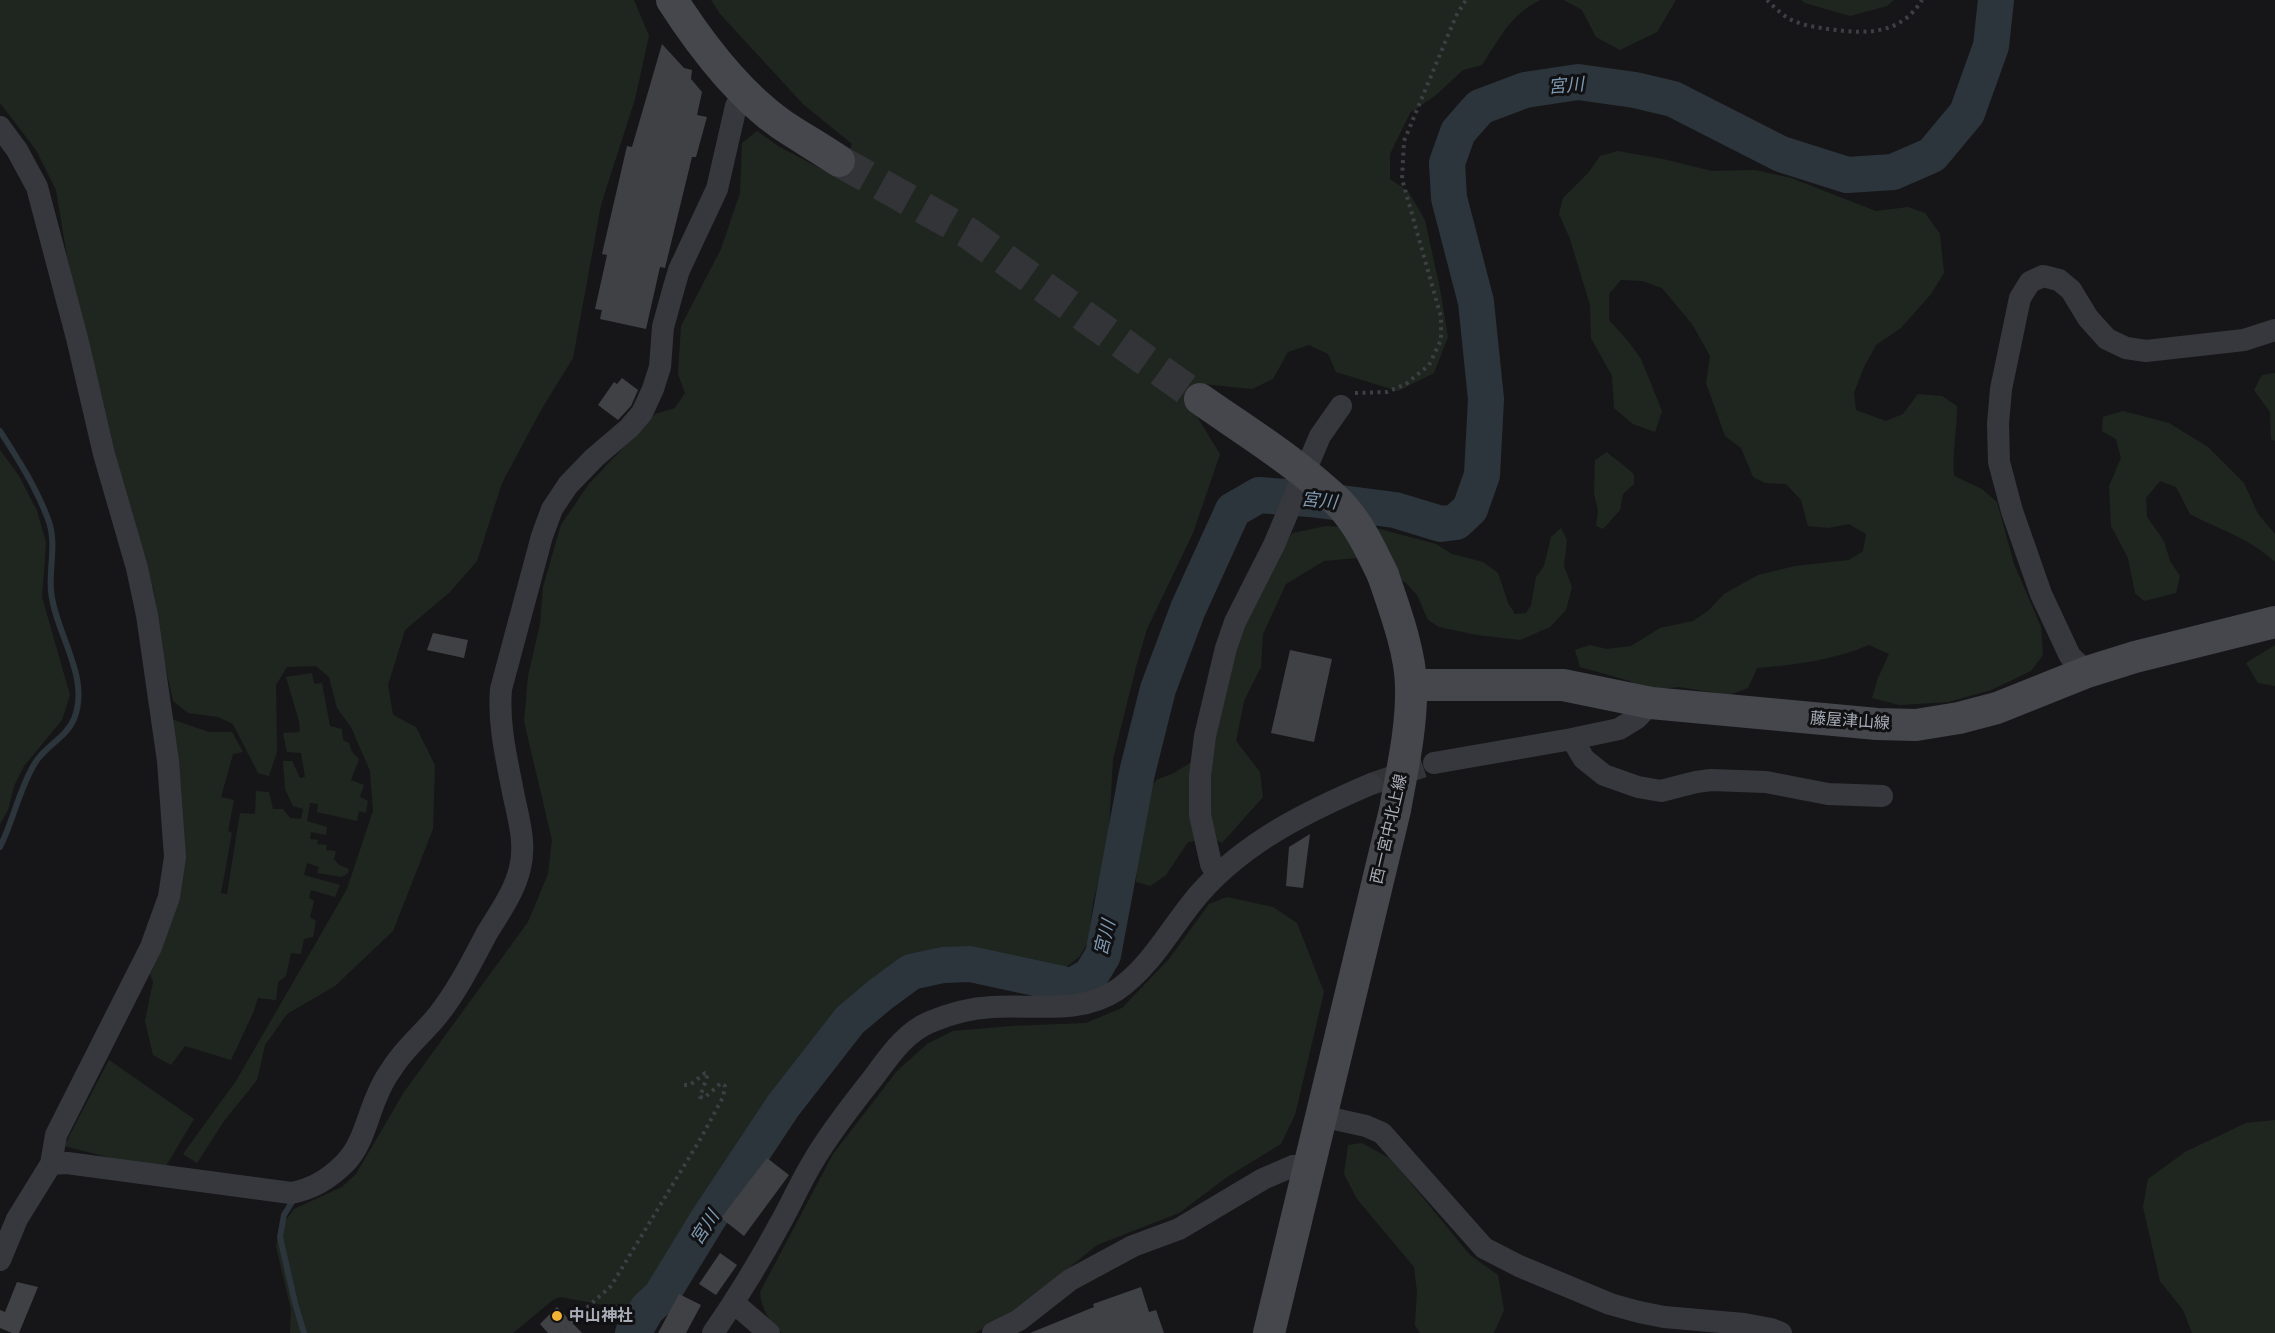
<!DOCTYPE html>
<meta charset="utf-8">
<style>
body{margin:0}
canvas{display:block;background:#161618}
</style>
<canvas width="2275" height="1333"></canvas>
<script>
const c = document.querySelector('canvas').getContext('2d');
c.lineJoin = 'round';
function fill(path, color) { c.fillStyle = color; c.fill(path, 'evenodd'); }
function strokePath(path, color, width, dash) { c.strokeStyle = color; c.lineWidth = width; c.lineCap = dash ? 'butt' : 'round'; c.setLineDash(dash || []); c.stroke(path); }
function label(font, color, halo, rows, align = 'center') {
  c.font = font + ' "Public Sans","Noto Sans JP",sans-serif'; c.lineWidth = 6; c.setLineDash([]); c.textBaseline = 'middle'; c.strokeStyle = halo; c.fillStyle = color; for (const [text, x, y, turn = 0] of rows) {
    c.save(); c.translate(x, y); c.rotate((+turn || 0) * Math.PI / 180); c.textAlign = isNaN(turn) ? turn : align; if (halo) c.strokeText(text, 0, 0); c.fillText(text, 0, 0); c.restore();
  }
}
fill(new Path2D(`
 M0 0H634L649 36 635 99 601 205 573 358 541 410 502 483 477 561 450 592 405 630 388 685 393 715 416 727 435 765 433 829 393 931 335 986 287 1014 265 1045 257 1080 224 1121 197 1163 183 1154 236 1081 347 889 373 811 370 771 351 727 337 708 329 677 316 666 287 667 276 685 277 752 269 776 258 773 233 724 218 717 188 713 173 701 163 655 154 592 128 508 104 405 72 287 56 190 36 150 0 103Z
 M711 0H1540C1510 15 1500 38 1482 65L1463 70 1436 95 1410 113 1390 154V179L1408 191 1425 220 1440 289 1448 337 1434 373 1398 391 1336 372 1328 354 1309 345 1288 352 1273 379 1252 389 1203 384 1191 407 1220 454 1193 533 1147 629 1137 663 1113 759 1108 847 1093 902 1088 942 1080 956 1069 965 1060 970 1049 972 955 952 938 953 920 961 841 1017 829 1029 720 1188 656 1291 637 1308 631 1310 560 1297 553 1300 513 1333H290L291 1310 276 1246 279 1230 294 1209 342 1187 356 1174 404 1092 528 922 548 874 552 840 524 721 528 676 540 624 543 587 561 525 588 485 655 414 675 408 685 393 678 374 681 326 721 249 740 193 742 143 757 131 778 146 837 177 852 144 803 104 721 15Z
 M1564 0H1676L1657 32 1620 50 1596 37 1582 10Z
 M1801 0H1894L1887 6 1850 16 1805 3Z
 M1618 151 1663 159 1712 171 1755 170 1791 178 1876 211 1908 207 1925 213 1940 234 1944 273 1931 294 1901 328 1876 345 1864 367 1854 393 1856 410 1886 421 1903 414 1918 394 1942 396 1957 406C1957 430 1952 453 1954 476L1982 489 1997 502 2014 564 2041 627 2043 655 2031 671 1991 690 1949 702 1899 705 1872 698 1878 678 1889 654 1869 645C1833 660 1796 665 1757 668L1748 688 1729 695 1679 687 1647 690 1630 681 1580 667 1575 650 1590 645 1607 649 1631 646 1660 628 1693 621 1709 610 1724 594 1758 575 1795 566 1849 560 1863 551 1866 534 1849 524 1828 528 1808 526 1801 500 1786 484 1765 483 1753 477 1741 448 1725 436 1706 383 1710 356 1692 324 1662 288 1642 281 1621 280 1609 294V320L1628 341 1641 359 1662 411 1655 432 1633 424 1614 408 1612 376 1591 338 1590 305 1570 239 1559 214 1563 198 1589 172 1600 156Z
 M2275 373V441L2271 439 2270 412 2254 390 2262 375Z
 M2123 411 2169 423 2208 447 2244 483 2258 514 2275 534V562C2246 536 2222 531 2190 514L2176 487 2160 481 2146 498 2147 517 2164 541 2170 561 2180 576 2176 593 2144 601 2135 593 2128 558 2111 526 2109 486 2121 458 2116 439 2102 431 2103 417Z
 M0 450 19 476 37 511 46 542 42 597 70 695 62 720 24 766 14 786 8 810 0 824Z
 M1607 452C1616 461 1627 466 1634 475V484L1623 494 1620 510 1603 529 1596 526 1598 511 1594 493 1595 460Z
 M1326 526 1380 529 1436 544 1452 554 1483 562 1498 573 1508 603 1515 614 1526 613 1531 605 1536 577 1544 566 1551 537 1561 528 1567 540 1564 566 1572 587 1566 610 1550 627 1520 640 1477 635 1439 627 1428 620 1417 595 1405 582 1356 558 1324 561 1286 584 1263 634 1261 667 1244 701 1236 741 1260 772 1263 797 1222 843 1213 838 1188 842 1166 875 1150 886 1136 882 1142 803 1156 780 1174 773 1209 751 1232 652 1280 548 1293 533Z
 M2275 645V686L2258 683 2246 663Z
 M312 673 314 684 322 683 330 726 342 729 343 740 349 743 352 752 359 759 351 780 364 785 360 797 368 801 366 813 359 811 357 821 317 812 318 804 310 803 307 821 327 827 326 835 311 832 310 839 318 840 317 844 327 845 326 850 336 851 334 859 339 865 349 869 348 873 342 877 317 873 319 867 307 863 304 875 340 885 335 897 311 890 309 898 314 901 310 917 316 921 313 937 304 939 301 954 291 953 286 976 278 982 276 1000 258 998 253 1013 231 1060 185 1046 171 1065 153 1055 145 1021 153 982 150 974 162 944 171 719 209 732H232L243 752 233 754 221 797 234 800 228 831 232 833 221 893 227 894 240 813 255 814 256 791 269 792 273 809H283L290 818 301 819 303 809 293 806 285 789 283 761H292L300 778 305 777 301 753 287 752 283 733 300 732 299 721 286 677Z
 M1227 897 1273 907 1297 923 1324 992 1295 1115 1281 1144 1227 1177 1179 1213 1097 1245 1022 1306 975 1333H782C770 1323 761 1308 760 1292L833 1154 897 1071 927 1044 953 1031 1012 1026 1086 1023 1122 1008 1169 959 1209 904Z
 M109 1060 194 1119 163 1171 64 1146Z
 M2275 1120V1333H2192L2183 1310 2160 1281 2143 1207 2148 1179 2185 1152 2246 1123Z
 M1362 1143 1391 1159 1470 1255 1498 1275 1504 1310 1494 1333H1420L1415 1325 1417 1292 1414 1267 1357 1199 1344 1174 1348 1145Z`), '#1e261f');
strokePath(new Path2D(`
 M0 431C18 459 36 487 48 519 57 542 49 567 51 591 55 633 91 677 74 719 66 738 45 746 35 763 19 789 14 819 0 847
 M295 1197 284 1215 280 1237 295 1303 304 1333`), '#2c353c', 6);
strokePath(new Path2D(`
 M633 1333 647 1309 661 1296 708 1219 783 1106 850 1020 881 994 911 972 943 965 970 964 1072 986 1091 975 1103 955 1137 773 1158 689 1188 609 1233 510 1259 495 1310 499 1395 510 1441 524 1456 522 1470 509 1482 475 1486 399 1476 302 1449 198 1447 163 1458 132 1480 107 1525 90 1578 82 1635 90 1673 99 1781 154 1847 175 1893 172 1932 155 1967 113 1991 46 1996 0`), '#2c353c', 36);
fill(new Path2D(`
 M662 44 684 68 692 70 691 79 702 92 697 115 707 117 696 157H692L665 268 660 267 646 329 600 319 602 310 595 309 607 255 602 254 627 146 632 147Z
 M622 378 638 390 631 406 618 420 598 405 614 382 617 384Z
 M433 633 468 640 464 658 427 650Z
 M1290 650 1332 659 1314 742 1271 733Z
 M1310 834 1303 888 1286 886 1289 847Z
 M767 1158 789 1175 744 1236 721 1218Z
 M720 1253 737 1265 716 1295 699 1284Z
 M17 1282 38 1287 19 1333H12L0 1328V1310L5 1312Z
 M1141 1287 1149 1312 1156 1310 1164 1333H1030L1094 1307 1093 1304Z
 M679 1294 701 1305 686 1333H658Z
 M557 1307 582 1333H548L540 1324Z`), '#404145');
strokePath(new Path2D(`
 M1371 784 1434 763`), '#333438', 22, [22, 11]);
strokePath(new Path2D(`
 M839 161 968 233 1200 399`), '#333438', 32, [32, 16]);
strokePath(new Path2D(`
 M1767 0C1773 6 1780 13 1788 18 1800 25 1814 27 1828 29 1864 34 1900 36 1922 0
 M1355 393 1387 392 1406 384 1429 365 1441 340V317L1402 179 1404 141 1456 16 1466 0
 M559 1333 611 1286 701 1138 723 1097 725 1086 721 1083 704 1098 700 1097 708 1074 705 1073 690 1085H681`), '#3d3f44', 4, [3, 4.5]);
strokePath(new Path2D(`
 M0 127 17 150 37 187 77 338 104 454 137 568 147 615 168 761 175 857 169 897 151 947 56 1135 51 1164 17 1219 0 1260
 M2087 672 2070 656 2041 594 2012 511 1999 462 1998 424 2001 389 2020 298 2030 282 2043 276 2059 280 2071 290 2088 318 2107 339 2126 348 2146 351 2244 340 2275 330
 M1572 739 1584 759 1604 775 1638 787 1661 791 1696 782 1711 780 1766 782 1828 794 1882 796
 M1434 763 1572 739 1619 729 1637 718 1651 703
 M1217 875 1211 864 1200 815V776L1205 736 1226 648 1235 622 1274 545 1320 436 1341 406
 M1321 1116 1366 1126 1382 1133 1484 1248 1519 1266 1610 1304 1639 1312 1664 1317 1744 1324 1771 1329 1781 1333
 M51 1164 67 1163 291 1193C313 1189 329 1179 345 1163 362 1146 367 1119 376 1098 380 1088 385 1078 391 1070 404 1048 423 1034 438 1015 458 990 472 961 487 933 499 913 515 891 520 868 526 845 519 820 514 797 507 760 498 726 501 689L542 536 552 509 568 485 594 458 629 428 642 413 653 389 660 367 663 327 674 287 679 270 717 189 736 106 746 93
 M734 1303 769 1333
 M713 1333C738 1297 761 1259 782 1220 793 1200 802 1179 814 1160 831 1131 852 1105 873 1078 889 1057 904 1033 930 1022 949 1014 972 1008 992 1007 1035 1004 1079 1015 1117 990 1152 966 1172 925 1200 893 1246 841 1308 811 1371 784
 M993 1333 1019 1320 1070 1280 1133 1246 1179 1229 1263 1179 1293 1166 1309 1165`), '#37383d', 22);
strokePath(new Path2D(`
 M672 0C701 45 737 93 781 124 800 137 820 148 839 161
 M1411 685H1563L1651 703 1877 724 1916 725 1959 718 1997 708 2087 672 2135 657 2275 622
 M1269 1333 1395 810C1402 770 1412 728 1411 687 1411 653 1394 607 1383 575`), '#45474d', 32);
strokePath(new Path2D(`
 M1200 399C1247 432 1298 463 1340 504 1359 524 1371 550 1383 575`), '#45474d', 32);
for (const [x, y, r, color] of [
 [557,1316,6,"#f2b134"]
]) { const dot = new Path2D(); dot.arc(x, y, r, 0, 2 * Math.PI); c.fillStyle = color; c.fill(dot); strokePath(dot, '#111113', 2); }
label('16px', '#a8adb8', '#111113', [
 ["藤屋津山線",1850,721,4],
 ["西一宮中北上線",1389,829,-77]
]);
label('bold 16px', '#a8adb8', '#111113', [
 ["中山神社",569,1316]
], 'left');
label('italic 18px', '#7f9bb3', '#111113', [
 ["宮川",1566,86,-5],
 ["宮川",1319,501,6],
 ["宮川",1105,938,-76],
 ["宮川",705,1228,-57]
]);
</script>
